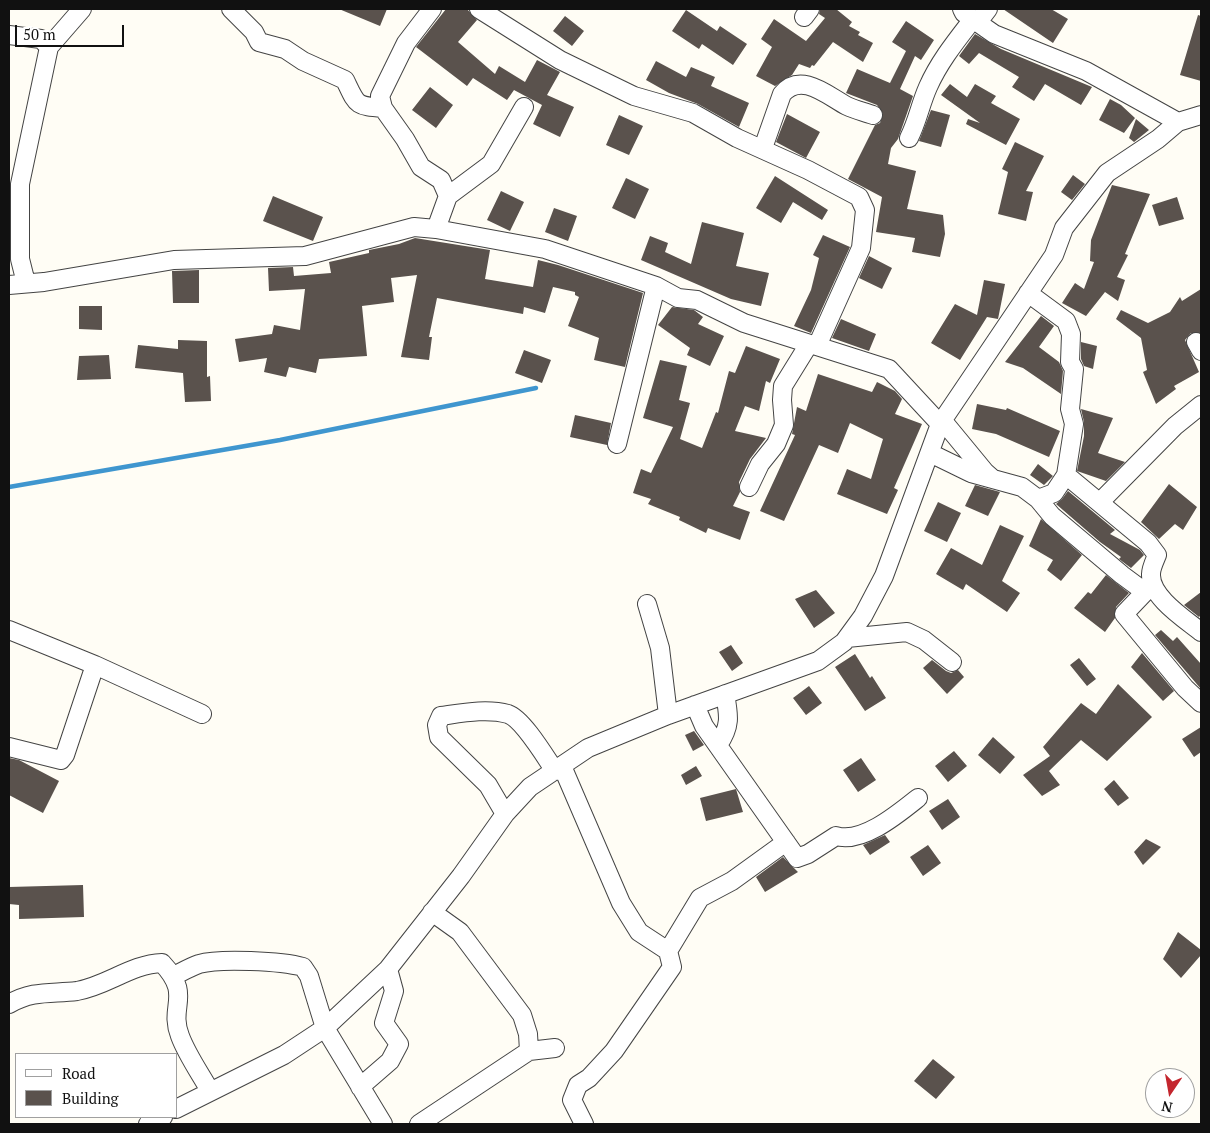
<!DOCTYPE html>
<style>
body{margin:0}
#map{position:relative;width:1210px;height:1133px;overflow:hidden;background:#fffdf5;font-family:"PT Serif",serif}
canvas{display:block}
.frame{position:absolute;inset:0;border:10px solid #111;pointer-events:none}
.legend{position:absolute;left:15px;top:1053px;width:162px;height:65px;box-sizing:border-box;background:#fff;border:1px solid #a0a0a0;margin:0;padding:6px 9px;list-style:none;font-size:15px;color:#111}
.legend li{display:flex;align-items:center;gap:10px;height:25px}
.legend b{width:25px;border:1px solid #a0a0a0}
.north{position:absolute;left:1145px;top:1068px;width:50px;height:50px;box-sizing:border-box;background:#fff;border:1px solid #a0a0a0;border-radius:50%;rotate:192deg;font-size:14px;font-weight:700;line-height:20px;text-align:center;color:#111}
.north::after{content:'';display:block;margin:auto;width:18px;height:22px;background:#c4262e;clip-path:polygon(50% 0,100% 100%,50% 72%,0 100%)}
.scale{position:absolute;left:15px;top:25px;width:109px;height:22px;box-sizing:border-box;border:2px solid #111;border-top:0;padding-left:6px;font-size:15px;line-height:18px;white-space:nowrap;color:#111;-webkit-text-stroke:4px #fff;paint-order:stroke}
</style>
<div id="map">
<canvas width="1210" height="1133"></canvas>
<div class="frame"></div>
<ul class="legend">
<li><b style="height:6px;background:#fff"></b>Road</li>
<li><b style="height:14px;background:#5a524d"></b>Building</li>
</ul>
<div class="north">N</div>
<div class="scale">50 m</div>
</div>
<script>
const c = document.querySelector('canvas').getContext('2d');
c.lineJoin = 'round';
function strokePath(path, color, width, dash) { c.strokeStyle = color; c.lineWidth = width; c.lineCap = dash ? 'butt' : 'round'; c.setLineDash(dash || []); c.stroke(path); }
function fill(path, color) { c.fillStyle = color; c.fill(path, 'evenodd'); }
strokePath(new Path2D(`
 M9 487 280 440 536 388`), '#3f96cf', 4.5);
fill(new Path2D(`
 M339 9H387L380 26Z
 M446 9H467L477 20 458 42 495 74 499 66 525 82 537 60 560 72 547 95 574 107 560 137 533 124 542 105 514 90 507 100 473 78 467 86 416 47Z
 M820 9H836L852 22 849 26 860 32 858 35 873 43 863 62 833 42 814 66 812 65 810 68 799 64 792 75 775 86 756 76 772 47 761 39 774 19 806 41 825 18 819 14Z
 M1003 9H1051L1068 19 1053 43Z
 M686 10 717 31 720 26 747 44 733 65 702 44 699 49 672 31Z
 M1198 15 1201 16V81L1180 75Z
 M565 16 584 31 572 46 553 31Z
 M906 21 934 40 921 60 915 56 900 89 913 96 898 139 891 148 888 164 916 171 907 209 943 215 945 234 940 257 912 252 915 238 876 232 882 197 848 179 875 125 880 123 883 114 877 105 846 93 857 69 890 83 906 51 892 42Z
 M975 34 1001 49 1092 87 1081 105 1045 84 1034 101 1012 87 1019 77 979 53 969 64 959 56Z
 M656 61 686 77 691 67 715 77 711 86 749 103 739 127 698 104 669 93 646 80Z
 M950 84 967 97 975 84 996 96 991 103 1020 119 1006 145 966 124 968 119 980 123 941 95Z
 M430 87 453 105 436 128 412 110Z
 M1110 99 1121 105 1135 118 1124 133 1099 120Z
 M931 110 950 115 941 147 919 141Z
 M787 114 820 132 806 158 776 142Z
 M619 115 643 126 629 155 606 145Z
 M1136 119 1149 130 1134 142 1129 138Z
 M1015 142 1044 156 1026 191 1033 192 1026 221 998 214 1008 172 1002 169Z
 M1073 175 1085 184 1072 200 1061 192Z
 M775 176 828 210 822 220 793 202 781 223 756 208Z
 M626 178 649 189 635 219 612 208Z
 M1112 185 1150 194 1125 254 1128 255 1117 277 1125 280 1118 301 1105 292 1086 316 1062 303 1075 283 1084 289 1094 262 1090 261 1091 240Z
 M501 191 524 202 510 231 487 220Z
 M273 196 323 217 313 241 263 221Z
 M1177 197 1184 219 1159 226 1152 205Z
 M554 208 577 216 568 241 545 232Z
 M702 222 744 233 736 266 769 273 761 306 731 299 641 260 650 236 668 243 665 252 691 264Z
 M823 235 850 247 811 333 794 326 811 290 819 258 813 255Z
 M415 238 490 250 485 279 533 287 538 260 558 265 643 293 625 367 594 360 599 338 568 326 579 297 575 295V292L553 287 545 313 524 307 523 314 437 298 429 337H432L429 360 401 357 417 275 391 278 394 302 362 306 367 356 319 359 316 373 289 367 286 377 264 372 267 358 239 362 235 339 272 334 274 325 300 330 305 289 269 291 268 268 293 267 294 276 331 273 329 262 369 253V250L399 244Z
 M869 256 892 268 882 289 859 278Z
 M199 270V303H173L172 271Z
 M984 280 1005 284 998 319 987 317 960 360 931 343 955 304 977 315Z
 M1201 289V333H1191L1185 340 1199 372 1174 386 1176 389 1156 404 1143 372 1147 370 1141 338 1116 319 1121 310 1148 323 1170 312 1180 297 1182 301Z
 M79 306H102V330L79 329Z
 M672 307 694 310 703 317 698 324 724 336 710 366 687 355 690 348 658 325Z
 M1041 316 1054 326 1039 347 1059 362 1063 371 1061 394 1023 368 1005 362Z
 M841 319 876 334 869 351 832 338Z
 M178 340 207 341V377L210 376 211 401 185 402 183 373 135 368 138 345 178 349Z
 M1081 342 1097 346 1093 369 1084 366 1081 359Z
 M746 346 780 359 770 383 766 381 759 411 745 406 735 431 766 438 750 459 739 482 740 492 733 506 750 512 740 540 708 528 706 533 679 520 680 517 648 504 651 499 633 493 641 469 651 473 673 427 643 418 660 360 687 366 679 400 690 403 680 439 702 448 716 412 718 413 729 371 735 373Z
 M524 350 551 360 542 383 515 373Z
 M109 355 111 379 77 380 79 356Z
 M818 374 872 392 877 382 895 391 902 399 895 414 922 424 894 488 898 490 887 514 837 494 847 469 871 479 883 439 850 423 838 453 819 445 784 521 760 511 795 435 792 434 797 407 806 411Z
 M977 404 1006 410 1007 408 1060 431 1049 457 996 434 972 429Z
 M1081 409 1113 418 1098 453 1125 462 1106 481 1077 471 1084 436V422Z
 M575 415 611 423 607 445 570 437Z
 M1038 464 1053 476 1044 485 1030 475Z
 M1169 484 1197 507 1183 530 1175 524 1159 539 1141 522Z
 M975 485 1000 492 988 516 965 506Z
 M1068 491 1115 530 1110 534 1140 550 1144 555 1131 568 1119 559 1121 557 1100 542 1056 504 1062 499Z
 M938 502 961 513 947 542 924 531Z
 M1041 519 1082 555 1061 581 1047 570 1053 560 1029 546Z
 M1000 525 1024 536 1002 581 1020 593 1007 612 966 584 963 590 936 574 951 548 982 565Z
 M1106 575 1129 593 1116 607 1115 618 1105 632 1074 608 1088 592 1091 594Z
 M816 590 835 613 814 628 795 599Z
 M1201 592V615L1199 617 1184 605Z
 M1161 630 1173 641 1177 637 1201 664V689L1155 635Z
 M731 645 743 663 732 671 719 652Z
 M1142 653 1174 691 1163 701 1131 667Z
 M855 654 870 678 872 676 886 698 865 711 835 667Z
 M1079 658 1096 679 1087 686 1070 665Z
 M932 660 946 671 951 673 958 670 964 677 947 694 923 668Z
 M1118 684 1152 717 1107 761 1081 740 1049 771 1060 785 1042 796 1023 775 1050 756 1043 747 1081 703 1096 714Z
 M809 686 822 703 806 715 793 698Z
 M1201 727V752L1194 757 1182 739Z
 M694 731 704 745 693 751 685 735Z
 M993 737 1015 757 1000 774 978 755Z
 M954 751 967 766 948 782 935 766Z
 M9 758 19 760 59 781 43 813 9 795Z
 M861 758 876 780 858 792 843 770Z
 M696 766 702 776 686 785 681 775Z
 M1114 780 1129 798 1118 806 1104 789Z
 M736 789 743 812 706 821 700 798Z
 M948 799 960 817 942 830 929 811Z
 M885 835 890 842 870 855 863 845Z
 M1146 839 1161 847 1143 865 1134 852Z
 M928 845 941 863 923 876 910 857Z
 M783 857 798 872 765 892 756 877Z
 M83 885 84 917 19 919V905L9 904V887Z
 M1178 932 1201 950V955L1181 978 1163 959Z
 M933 1059 955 1077 936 1099 914 1081Z`), '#5a524d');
const minor = new Path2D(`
 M231 9 254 32 259 42 285 49 303 61 345 80C357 105 355 106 383 108
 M432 9 406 43 380 96 383 108 405 139 421 167 441 180 448 196
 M479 9 560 60 634 96 693 113 737 138 808 170 859 197 865 210 861 248 817 346
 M962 9 964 13 994 34 1086 71 1178 122
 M804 17 810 9
 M978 22 988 9
 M9 35 41 39 49 47
 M909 138C918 120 920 105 928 87 939 62 956 41 973 19
 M763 148 782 94C801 71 828 96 847 106 855 110 865 112 873 115
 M436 229 448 196 491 164 524 107
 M26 283 20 259V184L49 47 82 9
 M9 285 44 282 174 260 305 256 414 227 436 229 545 249 656 286 678 298 697 300 744 323 889 369 940 424
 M1028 293 1066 321 1071 334 1070 362 1074 369 1070 409 1074 424 1066 475 1054 493 1038 499
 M1196 342 1201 351
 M943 421 985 472 993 479
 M617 444 656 286
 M930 453 971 473 1022 487 1038 499 1052 516 1122 575 1145 592 1124 614 1185 688 1201 703
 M1066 475 1148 543 1157 555C1155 560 1151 568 1151 574 1150 597 1185 619 1201 632
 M749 487 760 464 776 444 784 425 782 400 783 386 809 344
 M1100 502 1175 426 1201 405
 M647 604 660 648 668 715
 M9 630 95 665
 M847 638 907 632 924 640 952 662
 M695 705 704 726 797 858 808 854 836 836C862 844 898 814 918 798
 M718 745C731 726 729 716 725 694
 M9 747 61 760 65 755 95 665 202 714
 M562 766 621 903 639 932 668 951 672 967 614 1051 589 1078 578 1085 572 1100 584 1124
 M505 814 488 785 439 737 437 725 441 716C462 713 487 708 508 714 523 719 546 758 555 771
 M432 912 460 932 522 1015 528 1034 529 1051
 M668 951 700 898 732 881 786 842
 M174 976C182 972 190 967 199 964 219 958 282 961 303 967L309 976 325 1028 383 1124
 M9 1004C33 990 51 994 77 991 107 986 131 964 162 963 193 996 168 1005 180 1036 187 1055 200 1073 210 1091
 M360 1087 390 1061 399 1044 384 1023 394 991 388 969
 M176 1109 284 1055 325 1028 388 969 461 876 505 814 530 787 588 748 668 715 818 661 844 642 863 616 884 576 940 424 1054 255 1064 228 1107 173 1158 139 1178 122 1201 115
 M148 1124 163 1117
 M419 1124 529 1051 555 1048`);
strokePath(minor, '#444', 20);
strokePath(minor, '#fff', 18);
</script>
